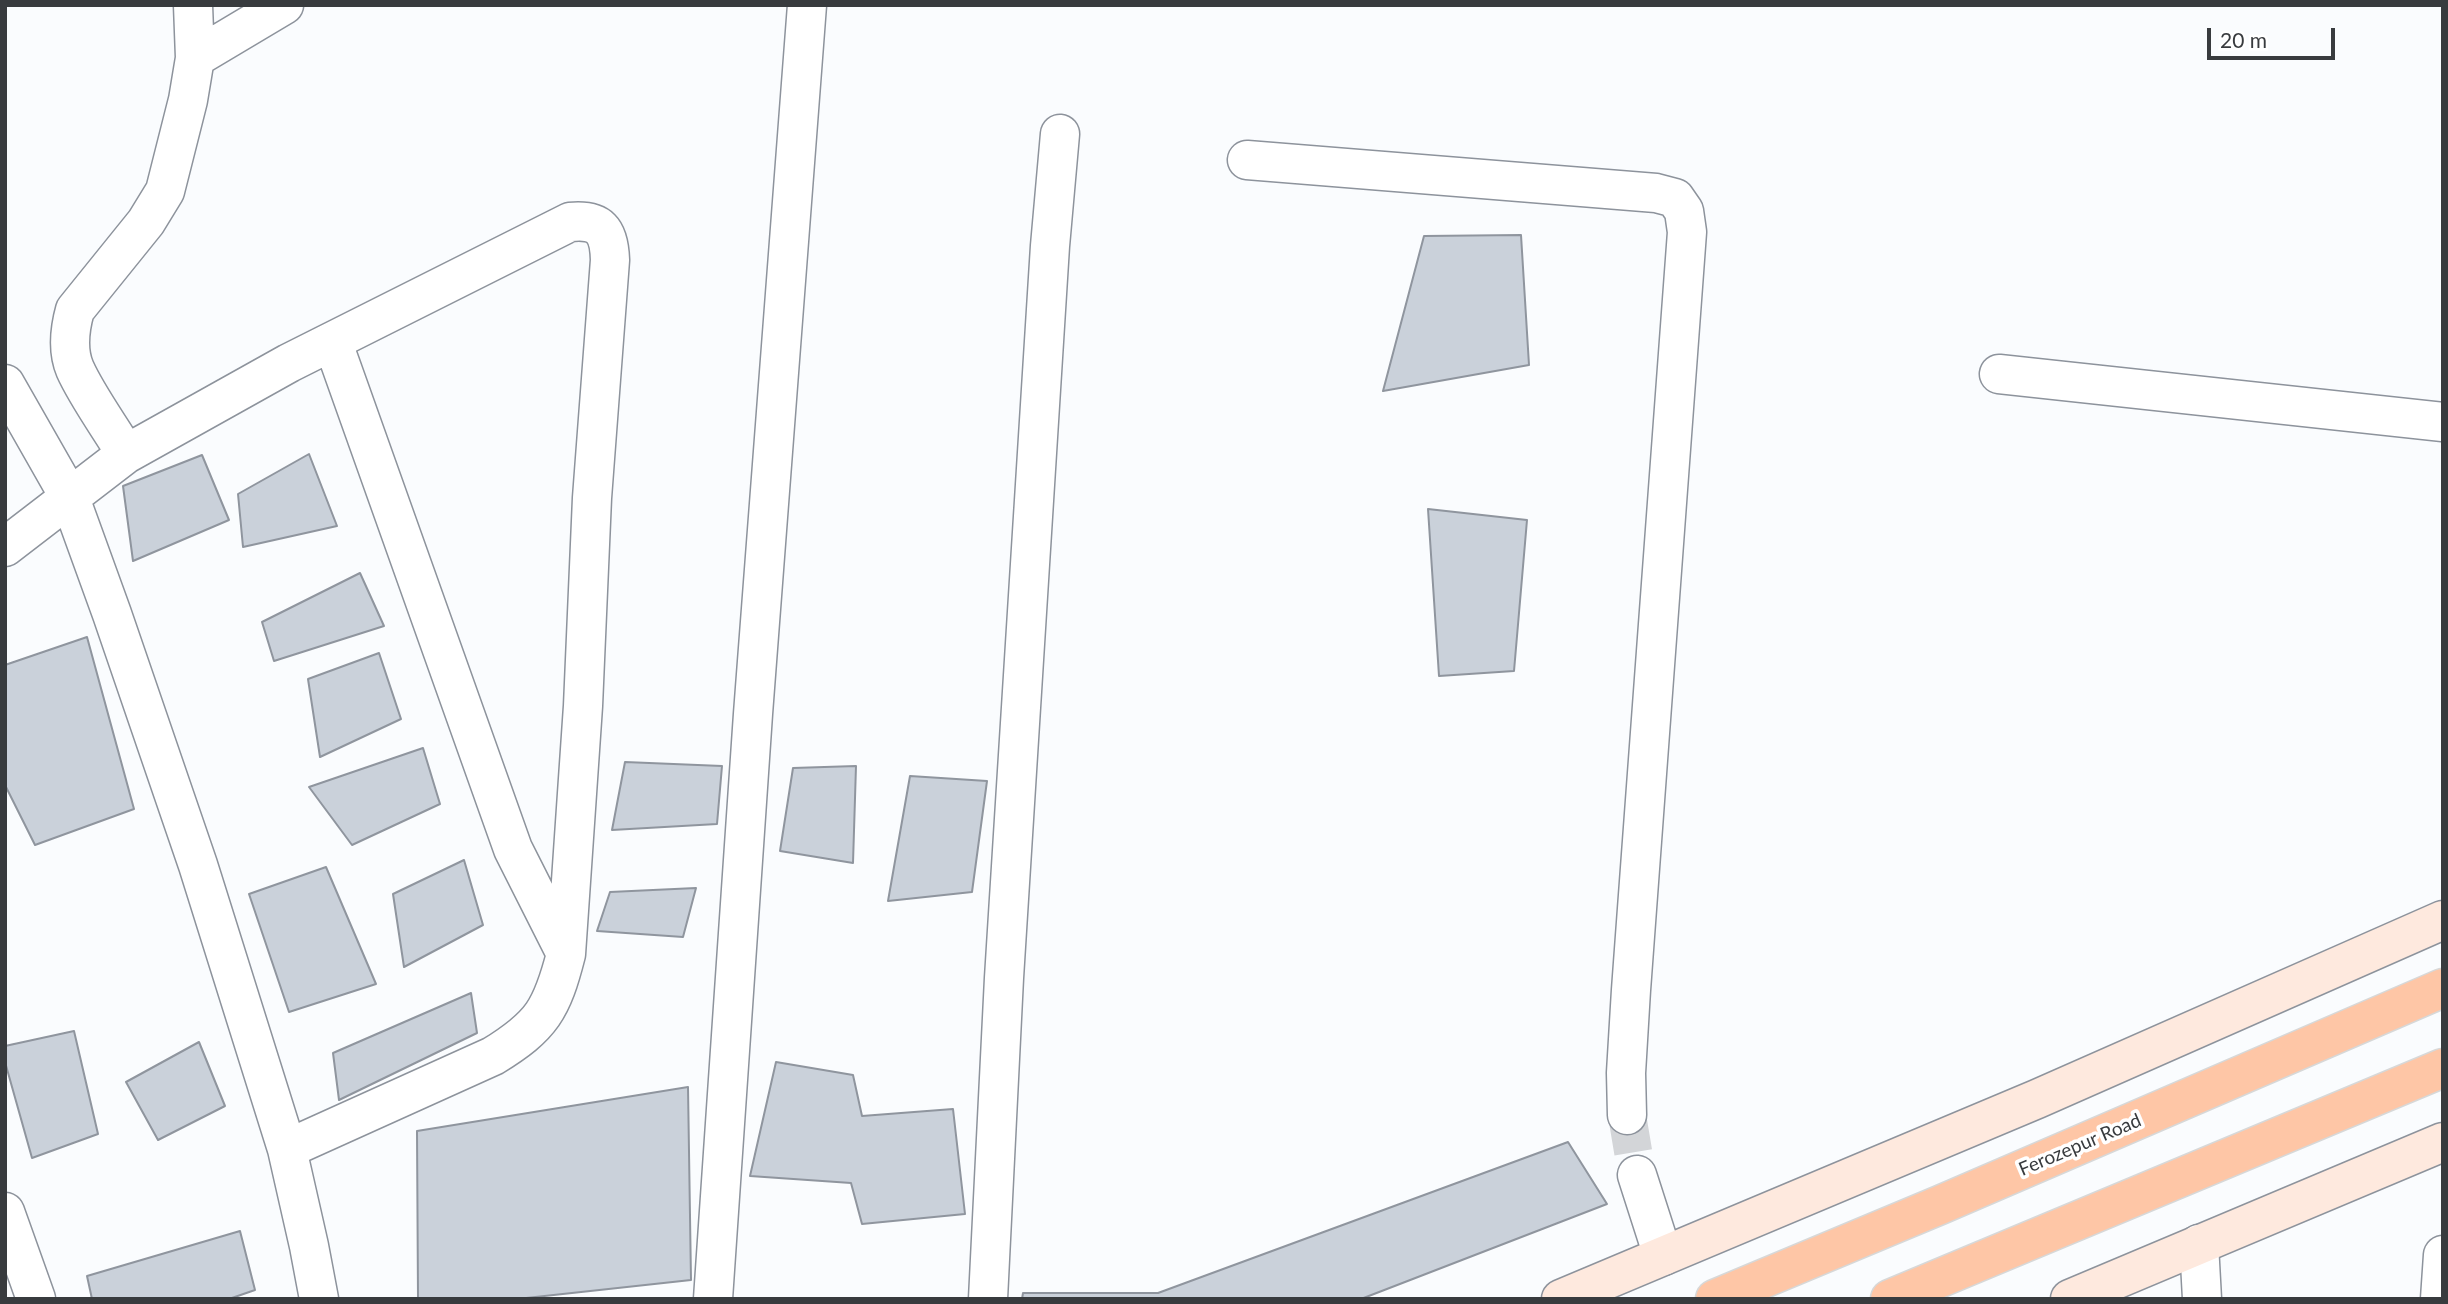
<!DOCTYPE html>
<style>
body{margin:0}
#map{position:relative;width:2448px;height:1304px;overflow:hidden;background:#fafcfe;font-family:Lato,sans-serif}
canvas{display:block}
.frame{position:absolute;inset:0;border:7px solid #383b3e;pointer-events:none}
.scale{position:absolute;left:2207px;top:28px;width:128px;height:32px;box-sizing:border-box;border:4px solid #383b3e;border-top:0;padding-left:9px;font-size:21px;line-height:24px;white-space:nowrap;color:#383b3e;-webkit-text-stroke:5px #fff;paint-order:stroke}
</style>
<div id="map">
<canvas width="2448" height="1304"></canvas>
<div class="frame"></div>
<div class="scale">20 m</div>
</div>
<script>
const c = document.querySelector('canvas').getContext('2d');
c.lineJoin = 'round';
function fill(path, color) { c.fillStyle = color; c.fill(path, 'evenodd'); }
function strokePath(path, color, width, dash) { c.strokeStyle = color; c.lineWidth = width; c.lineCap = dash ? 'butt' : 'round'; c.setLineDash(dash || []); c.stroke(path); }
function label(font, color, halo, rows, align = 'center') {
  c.font = font + ' Lato,sans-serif'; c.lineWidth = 7; c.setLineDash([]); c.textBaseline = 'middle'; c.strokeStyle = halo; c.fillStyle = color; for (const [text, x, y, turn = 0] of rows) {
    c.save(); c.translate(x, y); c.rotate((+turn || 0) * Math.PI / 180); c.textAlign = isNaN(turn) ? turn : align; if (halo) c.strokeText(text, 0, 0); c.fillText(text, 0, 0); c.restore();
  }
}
const building = new Path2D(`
 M1521 235 1529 365 1383 391 1424 236Z
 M309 454 337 526 243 547 238 494Z
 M202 455 229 520 133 561 123 486Z
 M1428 509 1527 520 1514 671 1439 676Z
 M360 573 384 626 274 661 262 622Z
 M87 637 134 809 35 845 5 785V665Z
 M379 653 401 719 320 757 308 679Z
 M423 748 440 804 352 845 309 787Z
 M625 762 722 766 717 824 612 830Z
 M856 766 853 863 780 851 793 768Z
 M910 776 987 781 972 892 888 901Z
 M464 860 483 925 404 967 393 894Z
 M326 867 376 984 289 1012 249 894Z
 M696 888 683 937 597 931 610 892Z
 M471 993 477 1033 339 1100 333 1053Z
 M74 1031 98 1134 32 1158 5 1062V1046Z
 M199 1042 225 1106 158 1140 126 1082Z
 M776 1062 853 1075 862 1116 953 1109 965 1214 862 1224 851 1183 750 1176Z
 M688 1087 691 1280 517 1299H418L417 1131Z
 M1568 1142 1607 1204 1361 1299H1022L1023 1293H1158Z
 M240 1231 255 1290 229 1299H92L87 1276Z`);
fill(building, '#cad1da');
strokePath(building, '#8f959e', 2);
strokePath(new Path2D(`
 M1627 1115 1637 1175`), '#d3d5d8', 38, [38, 19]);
const minor = new Path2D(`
 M195 58 284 5
 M1247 160 1656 193 1675 198 1684 211 1687 232 1631 990 1626 1073 1627 1115
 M333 343 513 849 566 954
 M1999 374 2443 422
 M5 384 70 498 112 614 198 865 287 1149 309 1246 319 1299
 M126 454C110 427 87 396 75 369 67 350 70 328 75 310L146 222 165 191 188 100 195 58 193 5
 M5 547 126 454 289 363 570 222C600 219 609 230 610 260L592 498 583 706 566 954C552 1009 542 1026 493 1056L287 1149
 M1637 1175 1663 1256
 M5 1212 36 1299
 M2199 1244 2202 1299
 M713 1299 753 714 807 5
 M988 1299 1004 978 1050 246 1060 134
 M2440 1299 2443 1255`);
const secondary = new Path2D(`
 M1561 1299 2037 1099 2443 920
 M2070 1299 2443 1142`);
const trunk = new Path2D(`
 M1715 1299 1940 1205 2443 988
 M1890 1299 2443 1068`);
strokePath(minor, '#8d939c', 41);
strokePath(secondary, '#8d939c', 41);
strokePath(trunk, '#d7d8d8', 41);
strokePath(minor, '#fff', 38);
strokePath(secondary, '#fee9de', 38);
strokePath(trunk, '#fec6a6', 38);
label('19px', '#383b3e', '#fff', [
 ["Ferozepur Road",2080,1145,-23]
]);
</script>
